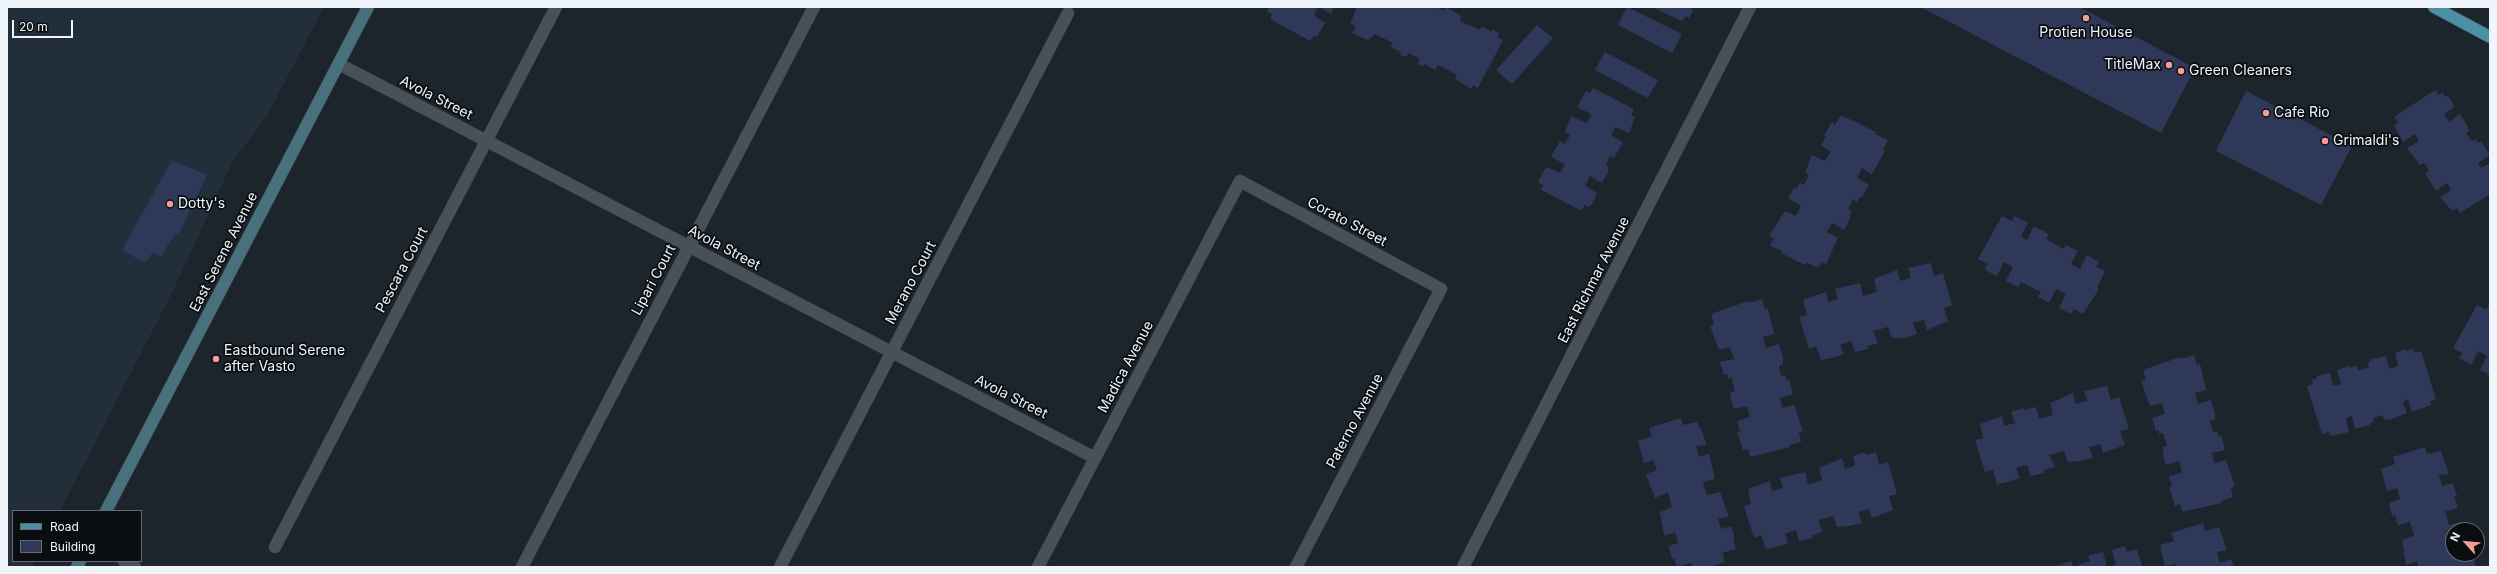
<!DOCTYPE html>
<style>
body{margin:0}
#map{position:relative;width:2497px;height:574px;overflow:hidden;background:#1c252c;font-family:Inter,sans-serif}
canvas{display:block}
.frame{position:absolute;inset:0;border:8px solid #eff5fa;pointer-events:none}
.legend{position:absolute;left:12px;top:510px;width:130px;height:52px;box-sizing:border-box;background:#0a0e11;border:1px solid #666a6e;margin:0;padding:5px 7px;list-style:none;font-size:12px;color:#eff5fa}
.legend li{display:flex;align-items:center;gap:8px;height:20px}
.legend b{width:20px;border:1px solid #666a6e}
.north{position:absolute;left:2445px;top:522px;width:40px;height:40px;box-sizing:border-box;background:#0a0e11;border:1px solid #666a6e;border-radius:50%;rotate:297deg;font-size:11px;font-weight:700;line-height:16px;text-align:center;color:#eff5fa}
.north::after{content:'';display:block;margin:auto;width:14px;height:18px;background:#f59c94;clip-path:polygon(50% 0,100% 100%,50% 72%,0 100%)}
.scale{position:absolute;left:12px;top:20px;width:61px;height:18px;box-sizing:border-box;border:2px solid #eff5fa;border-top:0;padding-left:5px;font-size:12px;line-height:14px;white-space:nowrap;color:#eff5fa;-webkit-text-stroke:3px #0a0e11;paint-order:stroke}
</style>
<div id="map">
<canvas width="2497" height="574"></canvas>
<div class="frame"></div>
<ul class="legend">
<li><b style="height:5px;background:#4a8fa2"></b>Road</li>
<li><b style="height:11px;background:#303859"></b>Building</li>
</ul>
<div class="north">N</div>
<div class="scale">20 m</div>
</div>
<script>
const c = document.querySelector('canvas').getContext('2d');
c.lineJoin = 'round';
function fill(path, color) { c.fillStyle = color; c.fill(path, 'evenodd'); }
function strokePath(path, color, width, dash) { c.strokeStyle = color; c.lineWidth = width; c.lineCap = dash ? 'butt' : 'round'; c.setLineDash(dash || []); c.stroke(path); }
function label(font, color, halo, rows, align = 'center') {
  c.font = font + ' Inter,sans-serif'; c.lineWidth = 3.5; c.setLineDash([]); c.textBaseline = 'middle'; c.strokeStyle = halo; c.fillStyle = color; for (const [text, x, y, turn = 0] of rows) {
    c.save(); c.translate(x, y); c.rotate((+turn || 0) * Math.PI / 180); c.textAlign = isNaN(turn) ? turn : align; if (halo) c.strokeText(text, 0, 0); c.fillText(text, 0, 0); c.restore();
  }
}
fill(new Path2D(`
 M7 7H324L268 114 233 161 173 291 60 511H13V561H35L32 567H7Z`), '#222f3b');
fill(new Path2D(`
 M1269 7H1318L1314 15 1325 23 1317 37 1313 36 1310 41 1270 19 1272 14 1267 11Z
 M1320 7H1334L1331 14Z
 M1357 7H1436L1444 11 1446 7 1461 16 1460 21 1480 30 1482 26 1492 32 1493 29 1499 33 1497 37 1503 40 1478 88 1473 85 1471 89 1455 79 1457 75 1448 70 1438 65 1435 70 1425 64 1423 66 1417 64 1420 59 1409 53 1406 57 1400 55 1401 52 1390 47 1393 43 1375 34 1368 40 1352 33 1356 27 1350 24Z
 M1627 7 1682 34 1672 53 1618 25Z
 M1652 7H1693L1691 10 1693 11 1689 18 1686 16 1682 21Z
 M1921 7H2079L2195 68 2161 133Z
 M1537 25 1553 38 1512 84 1496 70Z
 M1605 52 1658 80 1648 98 1595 70Z
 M1593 88 1634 109 1631 115 1635 117 1629 133 1615 127 1611 135 1623 142 1614 158 1610 156 1606 165 1609 167 1608 172 1602 183 1590 176 1585 186 1597 193 1592 204 1588 207 1584 205 1582 211 1541 190 1543 185 1538 182 1546 167 1560 173 1565 164 1551 157 1560 141 1564 144 1568 139 1570 134 1565 132 1571 116 1586 123 1589 119 1591 114 1577 107 1586 91 1590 93Z
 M2435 90 2439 95 2443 93 2445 97 2448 96 2455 107 2444 114 2449 122 2460 114 2467 125 2469 131 2466 133 2472 141 2476 139 2478 143 2481 141 2490 155 2478 163 2481 168 2490 163V194L2460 213 2457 208 2452 211 2440 197 2451 190 2447 183 2436 191 2428 178 2425 173 2429 170 2424 163 2420 165 2407 148 2419 141 2415 134 2403 142 2394 125 2398 122 2394 117Z
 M2246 91 2352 146 2321 205 2216 151Z
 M1841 115 1876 132 1875 134 1888 140 1883 150 1885 151 1872 174 1862 168 1857 178 1869 185 1862 197H1860L1857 202 1853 199 1848 209 1852 211 1849 216 1851 217 1844 230 1832 223 1827 232 1838 238 1826 264 1822 262 1818 268 1807 263 1805 265 1781 253 1782 251 1770 246 1774 238 1769 236 1785 211 1796 216 1801 206 1788 198 1794 188 1796 189 1800 183 1804 185 1809 175 1805 173 1812 155 1825 161 1831 152 1821 145 1826 136 1824 135 1832 122 1835 125Z
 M172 160 207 175 178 235 175 233 161 256 152 253 145 263 122 250Z
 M2002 216 2012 221 2014 216 2028 223 2021 236 2027 240 2034 226 2049 234 2046 239 2064 249 2066 245 2078 251 2071 264 2080 269 2087 255 2099 262 2096 267 2105 271 2097 288 2099 289 2083 314 2074 309 2071 314 2059 308 2066 294 2056 289 2049 303 2038 297 2041 292 2021 282 2018 287 2006 281 2013 267 2004 262 1997 276 1985 270 1988 264 1978 259Z
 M1931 263 1934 276 1943 273 1952 305 1944 308 1948 321 1927 330 1924 320 1913 323 1917 334 1904 338H1892L1888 327 1873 331 1878 343 1868 346V349L1855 352 1851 341 1840 345 1844 354 1832 358 1821 360 1816 346 1809 349 1799 317 1807 315 1803 300 1826 292 1828 302 1838 299 1835 289 1860 283 1863 296 1877 292 1874 279 1897 270 1900 281 1911 278 1908 268Z
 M1762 299 1765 309H1768L1774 334 1763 337 1766 348 1779 344 1783 358V364L1779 366 1781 376 1785 375 1787 381 1789 380 1793 394 1780 398 1782 408 1794 405 1803 431 1799 432 1801 442 1789 445 1790 447 1750 457 1748 449 1743 450 1737 432 1740 431 1737 421 1750 417 1747 406 1734 409 1730 397 1731 392 1735 391 1731 377 1728 379 1727 374 1724 375 1720 362 1734 359 1730 347 1719 350 1710 326 1714 324 1711 314 1748 301 1749 303Z
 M2490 303V375L2480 370 2487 356 2478 351 2471 365 2459 358 2462 353 2453 348 2477 305 2486 310Z
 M2405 349 2406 351 2414 349V353L2421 351 2436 399 2430 401 2431 405 2412 412 2408 399 2403 402 2407 413 2390 420 2384 419 2383 415 2373 418 2374 422 2370 423V425L2355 429 2352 416 2346 418 2349 432 2331 436 2329 432 2322 434 2307 386 2313 384 2312 380 2317 378V376L2330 373 2333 386 2341 384 2337 370 2349 366 2350 368 2357 366 2358 371 2369 367 2368 363 2372 359 2386 356 2389 369 2398 366 2395 353Z
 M2194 355 2197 365 2200 364 2206 390 2195 393 2198 404 2211 400 2215 414V420L2210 421 2213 432 2217 431 2219 436 2221 435 2225 450 2212 453 2214 463 2226 460 2235 486 2231 488 2233 497 2221 501 2222 503 2182 512 2180 504 2175 506 2169 487H2172L2169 476 2182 473 2179 461 2166 465 2162 452H2164L2163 447 2167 446 2163 433 2159 434V430L2156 431 2152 418 2165 414 2162 403 2150 406 2141 381 2146 380 2143 370 2180 357 2181 359Z
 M2107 386 2111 400 2119 397 2129 429 2120 431 2125 445 2103 453 2100 444 2089 447 2093 458 2081 461 2068 462 2064 451 2049 455 2055 467 2044 470V473L2031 476 2027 465 2016 468 2020 478 2008 482 1997 484 1993 470 1985 472 1975 440 1983 438 1980 424 2002 416 2004 426 2015 423 2011 412 2024 408V410L2036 407 2039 419 2053 415 2050 403 2073 393 2076 404 2087 401 2084 391Z
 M1681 418 1683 425 1697 422 1702 431 1706 445 1696 446 1699 457 1709 454 1715 479 1703 482 1707 495 1720 492 1729 516 1718 519 1721 529 1731 526 1735 539H1733L1736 549 1722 553 1725 562 1709 567H1692L1691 563 1677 567 1674 558 1672 559 1669 546 1678 543 1675 532 1664 536 1660 512 1672 507 1668 492 1655 498 1646 474 1657 470 1653 460 1644 463 1638 441 1652 436 1649 428Z
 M2425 447 2427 454 2441 451 2449 474 2439 475 2442 486 2453 483 2457 496H2454L2458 508 2445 511 2449 525 2462 522 2464 530H2453V554H2462L2463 559 2473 556 2476 567H2419L2417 561 2406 565 2402 540 2414 536 2410 521 2398 526 2395 515 2392 516 2389 503 2400 499 2397 488 2387 491 2381 469 2395 464 2393 457Z
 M1865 452 1866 455 1876 452 1879 465 1888 462 1897 494 1889 496 1893 510 1872 518 1869 509 1858 512 1862 523 1849 526 1837 527 1833 516 1818 520 1823 532 1812 535 1813 538 1799 541 1796 530 1785 534 1788 543 1777 547 1766 549 1761 535 1754 538 1744 506 1751 504 1748 489 1770 481 1772 491 1783 488 1780 478 1805 472 1808 485 1822 480 1819 468 1842 458 1845 469 1855 466 1853 456Z
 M2203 523 2205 531 2219 527 2227 550 2217 552 2220 563 2231 559 2234 567H2176L2175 564 2165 567 2160 545 2174 541 2171 533Z
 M2125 546 2127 552 2137 549 2142 566 2145 567H2109L2116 564 2112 550Z
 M2103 552 2107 567H2073L2090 561 2088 556Z
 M2071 561 2073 567H2052Z`), '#303859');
const street = new Path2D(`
 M339 64 1095 458
 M275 547 556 7
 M124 561 135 567
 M522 567 814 7
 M780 567 1068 13
 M1038 567 1240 181 1441 289 1296 567
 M1463 567 1750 7`);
const secondary = new Path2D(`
 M106 511 368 7
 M77 567 80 561`);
const primary = new Path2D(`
 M2434 7 2490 37`);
strokePath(street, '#3a4147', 13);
strokePath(secondary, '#3a4147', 13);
strokePath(primary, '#3a4147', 13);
strokePath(street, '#485159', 12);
strokePath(secondary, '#49707d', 12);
strokePath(primary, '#4a8fa2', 12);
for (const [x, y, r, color] of [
 [2086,18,4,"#f59c94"],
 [2169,65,4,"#f59c94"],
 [2181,71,4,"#f59c94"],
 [2266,113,4,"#f59c94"],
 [2325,141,4,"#f59c94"],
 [170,204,4,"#f59c94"],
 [216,359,4,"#f59c94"]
]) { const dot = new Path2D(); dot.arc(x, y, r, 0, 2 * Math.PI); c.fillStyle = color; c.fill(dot); strokePath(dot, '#0a0e11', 1.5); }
label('14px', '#eff5fa', '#0a0e11', [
 ["Protien House",2086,33,"center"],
 ["TitleMax",2161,65,"right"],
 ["Green Cleaners",2189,71],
 ["Cafe Rio",2274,113],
 ["Grimaldi's",2333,141],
 ["Dotty's",178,204],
 ["Eastbound Serene",224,351],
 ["after Vasto",224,367]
], 'left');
label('14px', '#eff5fa', '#0a0e11', [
 ["Avola Street",436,98,27],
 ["Corato Street",1347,222,28],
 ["Avola Street",724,248,28],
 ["East Serene Avenue",224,252,-63],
 ["Pescara Court",402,270,-62],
 ["Lipari Court",654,280,-62],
 ["East Richmar Avenue",1594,280,-63],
 ["Merano Court",911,283,-62],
 ["Madica Avenue",1126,367,-62],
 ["Avola Street",1011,397,27],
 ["Paterno Avenue",1355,421,-62]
]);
</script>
